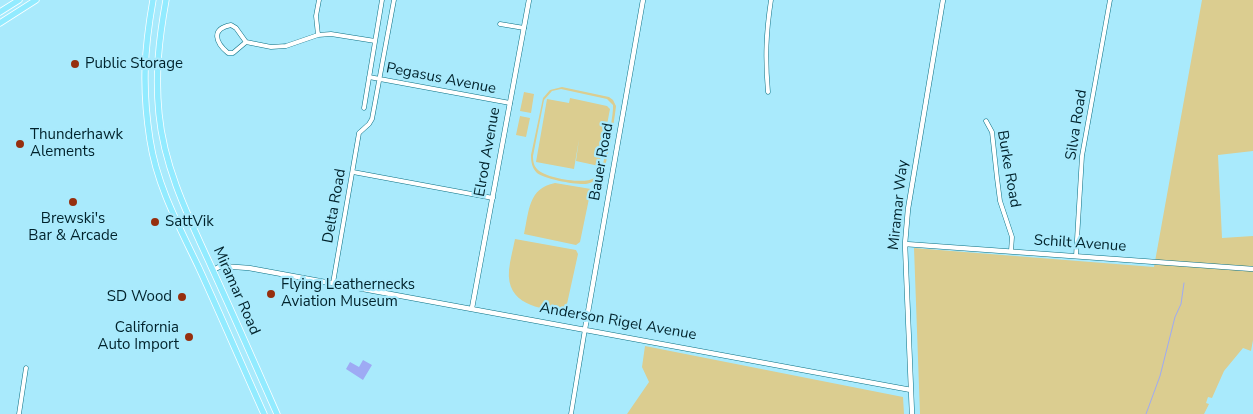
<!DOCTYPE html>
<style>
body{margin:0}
canvas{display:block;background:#a9eafc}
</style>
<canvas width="1253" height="414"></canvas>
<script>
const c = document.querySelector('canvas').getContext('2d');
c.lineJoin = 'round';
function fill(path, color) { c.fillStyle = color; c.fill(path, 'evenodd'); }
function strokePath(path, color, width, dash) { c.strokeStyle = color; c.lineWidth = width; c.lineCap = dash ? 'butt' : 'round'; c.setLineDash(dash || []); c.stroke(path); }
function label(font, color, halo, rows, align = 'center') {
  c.font = font + ' "Nunito Sans",sans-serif'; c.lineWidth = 4.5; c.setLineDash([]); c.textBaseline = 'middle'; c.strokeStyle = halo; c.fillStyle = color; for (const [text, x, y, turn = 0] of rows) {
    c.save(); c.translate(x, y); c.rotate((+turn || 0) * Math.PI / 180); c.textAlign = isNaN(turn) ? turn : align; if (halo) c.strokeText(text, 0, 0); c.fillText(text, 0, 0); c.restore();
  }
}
fill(new Path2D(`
 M1202 0H1253V151L1218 155 1222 238 1253 236V340L1251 351 1243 348 1224 371 1212 398 1208 397 1206 403 1209 404 1204 414H920L914 248 1154 267Z
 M562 87 609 97 613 100 616 106C615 117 607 167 602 174 598 179 592 183 586 184 577 185 544 179 537 173 532 168 531 162 531 155L543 98 550 90ZM561 89 607 99 613 105C614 113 605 161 601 170 600 173 597 176 594 178 585 185 546 178 538 170 534 166 533 162 533 156L544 100 552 91Z
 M524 92 534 94 531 113 520 111Z
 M570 98 607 106 610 109 599 166 576 161 579 139 574 169 536 162 547 99 569 103Z
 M520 116 530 118 526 137 516 135Z
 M555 183 591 189 580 242 576 245 524 234C529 212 528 188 555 183Z
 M515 239 576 250 578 254 565 313C539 308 506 305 509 270 510 260 513 249 515 239Z
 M645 346 903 397 904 414H627L649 382 642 367Z`), '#dbcd90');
fill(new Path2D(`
 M363 360 372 365 363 380 346 369 350 362 359 367Z`), '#9eaaf4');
strokePath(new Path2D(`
 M1146 414 1160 376 1175 317 1181 304 1184 283`), '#9eaaf4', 1);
const minor = new Path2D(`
 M500 24 524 28
 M318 35 316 16 319 0
 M246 42 233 53H228C216 43 210 29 231 25L236 28 246 42 271 47 286 46 318 35 331 34 375 41
 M369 77 510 103
 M768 92C765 58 766 33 771 0
 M364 108 382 0
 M986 121 992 132 997 178 1000 201 1012 237 1011 251
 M353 172 493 198
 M1076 256 1082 156 1110 0
 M333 283 359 133 369 124 372 119 394 0
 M19 414 26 368
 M571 414 585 329`);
const tertiary = new Path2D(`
 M905 244 1253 269
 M213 270 221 266 249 268 911 390
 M472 308 529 0
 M585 329 643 0
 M912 414 905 244 908 209 943 0`);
const primary = new Path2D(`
 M153 0C144 51 142 88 150 140 157 186 179 226 199 268 221 316 242 365 264 414
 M166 0C159 39 155 74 159 114 164 167 188 216 210 264 233 314 255 364 277 414
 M0 12 19 0
 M0 23 36 0`);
strokePath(minor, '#0a7084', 5);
strokePath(tertiary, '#0a7084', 5.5);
strokePath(primary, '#fff', 7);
strokePath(minor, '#fff', 4);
strokePath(tertiary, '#fff', 4.5);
strokePath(primary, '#92ebff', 5.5);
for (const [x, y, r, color] of [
 [75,64,5,"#962f0e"],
 [20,144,5,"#962f0e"],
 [73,202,5,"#962f0e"],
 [155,222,5,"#962f0e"],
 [271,294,5,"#962f0e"],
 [182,297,5,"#962f0e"],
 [189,337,5,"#962f0e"]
]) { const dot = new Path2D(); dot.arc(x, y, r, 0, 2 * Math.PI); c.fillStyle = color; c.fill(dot); strokePath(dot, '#a9eafc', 2); }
label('15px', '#00222b', '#a9eafc', [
 ["Public Storage",85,64],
 ["Thunderhawk",30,135],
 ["Alements",30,152],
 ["Brewski's",73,219,"center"],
 ["Bar & Arcade",73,236,"center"],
 ["SattVik",165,222],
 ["Flying Leathernecks",281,285],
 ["Aviation Museum",281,302],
 ["SD Wood",172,297,"right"],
 ["California",179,328,"right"],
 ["Auto Import",179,345,"right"]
], 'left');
label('15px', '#00222b', '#a9eafc', [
 ["Pegasus Avenue",441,79,11],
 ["Silva Road",1077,125,-81],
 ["Elrod Avenue",488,152,-80],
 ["Bauer Road",602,162,-80],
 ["Burke Road",1008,169,80],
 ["Miramar Way",899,205,-84],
 ["Delta Road",335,206,-80],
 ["Schilt Avenue",1080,244,4],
 ["Miramar Road",236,291,66],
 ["Anderson Rigel Avenue",618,322,10]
]);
</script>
